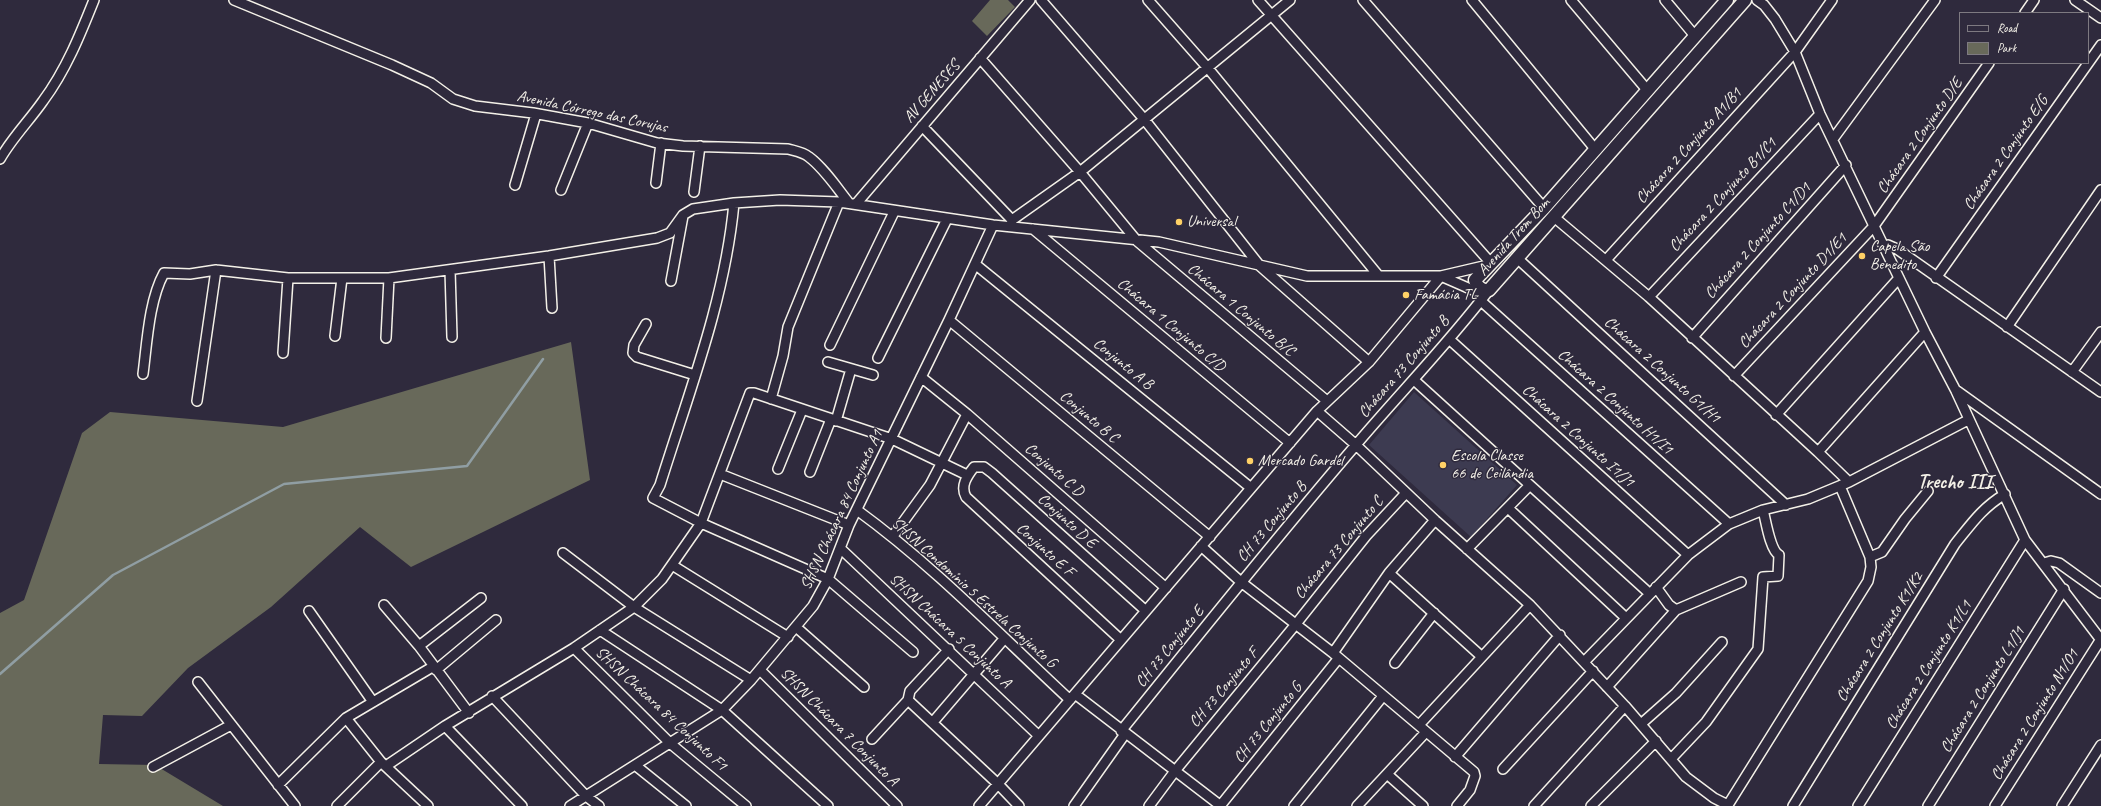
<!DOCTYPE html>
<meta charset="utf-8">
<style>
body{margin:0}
#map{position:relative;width:2101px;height:806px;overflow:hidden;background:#2f2a3d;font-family:Caveat,sans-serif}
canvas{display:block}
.legend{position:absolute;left:1959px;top:12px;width:130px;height:52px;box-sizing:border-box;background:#2f2a3d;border:1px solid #7e7a81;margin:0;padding:5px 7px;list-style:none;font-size:12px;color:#f4f1e8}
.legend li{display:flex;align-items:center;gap:8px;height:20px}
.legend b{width:20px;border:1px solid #7e7a81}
</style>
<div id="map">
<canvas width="2101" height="806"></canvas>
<ul class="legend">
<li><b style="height:5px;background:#2f2a3d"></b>Road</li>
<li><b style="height:11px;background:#68695a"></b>Park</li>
</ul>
</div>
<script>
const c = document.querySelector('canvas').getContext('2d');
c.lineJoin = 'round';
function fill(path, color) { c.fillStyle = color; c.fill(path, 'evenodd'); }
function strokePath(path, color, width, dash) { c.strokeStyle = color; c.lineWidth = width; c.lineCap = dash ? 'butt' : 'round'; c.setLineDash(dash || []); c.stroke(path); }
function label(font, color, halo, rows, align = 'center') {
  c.font = font + ' Caveat,sans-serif'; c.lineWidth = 3; c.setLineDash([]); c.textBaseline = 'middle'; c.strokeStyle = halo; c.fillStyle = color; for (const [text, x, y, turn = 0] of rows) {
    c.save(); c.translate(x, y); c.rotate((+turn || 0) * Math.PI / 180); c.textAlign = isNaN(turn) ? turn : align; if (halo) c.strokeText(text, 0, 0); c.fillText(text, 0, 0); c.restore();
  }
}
fill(new Path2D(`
 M1414 392 1517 485 1471 537 1369 445Z`), '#3d3b51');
fill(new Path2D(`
 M990 0H1008L1015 7 987 36 972 21Z
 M571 342 590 480 411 567 360 527 271 607 188 668 142 716 103 715 99 764 155 765 223 806H0V613L24 600 82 433 110 412 283 427Z`), '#68695a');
strokePath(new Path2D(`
 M0 674 113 575 284 484 467 466 543 359`), '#909ea3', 2.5);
const minor = new Path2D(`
 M234 0 392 65 431 83 453 99 475 106 533 113 588 123 657 143 683 146 788 149C795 151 803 152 809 157 824 168 837 188 849 203
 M1041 0 1144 119 1260 266 1369 362
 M1148 0 1207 67 1378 275
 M1258 0 1490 262
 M1363 0 1544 208
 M1472 0 1595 149
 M1571 0 1648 91
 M1665 0 1695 36
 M1757 0 1764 5 1775 19 1795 52 1820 114 1925 332 1956 391 2025 540 2101 640
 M2075 0 2101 18
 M2025 13 2034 0
 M980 58 1080 172 1137 241 1327 401
 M922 126 1012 220 1011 225
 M1833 139 1935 0
 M0 159C12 138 29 121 43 101 66 70 80 35 94 0
 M656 183 661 143
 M515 185 536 114
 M561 190 588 123
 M694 192 700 146
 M734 203C725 300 689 392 660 485L653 498 701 523 828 579 913 652
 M856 204 1030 0
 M1554 217 1649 297 1818 452 1849 482
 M1012 220 1080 172 1290 0
 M1033 229 1290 443
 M1884 246 1888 245 1897 249 2101 392
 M549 256 552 308
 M1517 258 1786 505
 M1606 260 1795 52 1832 0
 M975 264 1251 488
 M450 270 452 337
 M1443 277 1475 291H1484
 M1936 278 2101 45
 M671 281 683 216
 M1649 297 1820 114
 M1481 301 1729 524
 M949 320 1210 537
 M646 324 634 345 633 353 637 357 695 375
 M2007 327 2101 190
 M335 336 342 278
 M386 338 389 278
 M1692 338 1846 165
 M1449 339 1688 555
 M830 345 894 212
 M283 353 288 278
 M878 358 947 219
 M828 362 873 375
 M2072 372 2101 332
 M143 374C147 343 149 300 164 273L190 274 216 270 288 278H389L549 256 657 238 670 233 683 215 693 209 734 203 780 200 839 202 993 225 1159 242 1307 276H1441L1488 265
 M1734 376 1874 226 1989 63
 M921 377 967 414 1166 588
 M1414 380 1649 593
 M1957 391 2101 494
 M771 399 783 356 788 327 839 202
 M197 401 216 270
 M1317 411 1356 445 1435 520 1530 605 1625 706 1686 777 1714 798 1728 805 1868 581 1871 567 1870 557 1840 486
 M1776 415 1899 278
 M836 421 851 369
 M1818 452 1925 332
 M778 469 802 410
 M810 472 831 419
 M720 474 849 525
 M1508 508 1626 618
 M857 510C934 566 1000 635 1070 700
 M893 536 930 485 967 414
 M1201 546 1241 582 1333 653 1474 772 1475 776 1470 790 1457 806
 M840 548 1039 736
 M1467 549 1529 486
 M563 553 634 607 751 680
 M1870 557 1882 552 1905 519 1928 491
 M2044 563 2051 561 2059 563 2101 593
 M672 565 788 637
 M1389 573 1481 656
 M1656 587 1669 605 1676 610 1741 582
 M384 605 419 646 469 713
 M309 611 373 702
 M796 627 864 687
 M600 630 722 710 828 806
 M1121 640 966 497C960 486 967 476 974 467H984L992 473 1146 611
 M419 646 481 598
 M574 648 671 744 746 806
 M949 649 910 691 908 700 998 784 1019 806
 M1333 653 1389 573 1435 520
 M1584 662 1688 555 1729 524 1763 510 1808 499 1849 482 1968 420
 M1395 663 1434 613
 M436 670 496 620
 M760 670 897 806
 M198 682 295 806
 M1607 687 1676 610
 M1075 694 1221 806
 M492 696 586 796 599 806
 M346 718 381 762 428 806
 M933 722 1004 639
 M1641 724 1676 693 1722 642
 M1419 725 1530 605
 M445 726 522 806
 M1121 731C1198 636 1275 539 1355 446 1399 394 1447 345 1489 290
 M872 739 908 700
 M1455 757 1560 635
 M1671 759 1706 722 1758 649 1763 577 1778 576 1779 555C1770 550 1766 521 1763 510
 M635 765 686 806
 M386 766 445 726 574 648 634 607 662 579 701 523 750 393H754L892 439 967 475
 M153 767 231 725
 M1503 769 1593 671
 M1387 774 1423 806
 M278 785 346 718 434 666
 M337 806 381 762
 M570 806 722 710 751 680 813 606 828 579 849 525 949 320 993 225
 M979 806 1317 411 1369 362 1441 276
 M1074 806 1125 734
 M1149 806 1175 771 1296 624 1366 536 1406 493
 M1220 806 1338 659
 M1294 806 1383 696
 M1357 806 1426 732
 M1534 806 1625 706
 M1591 806 1656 741
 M1793 806 1955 544C1972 523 1982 508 2005 494
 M1858 806 2025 540
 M1928 806 2064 589
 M1995 806 2101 639
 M2062 806 2101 745`);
const tertiary = new Path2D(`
 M1727 0 1544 208 1475 280C1477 287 1482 291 1489 290L1745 0`);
strokePath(minor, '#f4f1e8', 12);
strokePath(tertiary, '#f4f1e8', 15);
strokePath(minor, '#2f2a3d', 9);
strokePath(tertiary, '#2f2a3d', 12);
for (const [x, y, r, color] of [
 [1179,222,4,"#ffd166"],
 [1862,256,4,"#ffd166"],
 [1406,295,4,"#ffd166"],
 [1250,461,4,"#ffd166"],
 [1443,465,4,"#ffd166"]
]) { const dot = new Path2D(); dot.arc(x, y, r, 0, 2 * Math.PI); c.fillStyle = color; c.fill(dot); strokePath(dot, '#2f2a3d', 1.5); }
label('16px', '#f4f1e8', '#2f2a3d', [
 ["AV GENESES",932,92,-49],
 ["Avenida Córrego das Corujas",592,112,12],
 ["Chácara 2 Conjunto D/E",1920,136,-55],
 ["Chácara 2 Conjunto A1/B1",1689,146,-48],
 ["Chácara 2 Conjunto E/G",2006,153,-55],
 ["Chácara 2 Conjunto B1/C1",1723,195,-47],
 ["Avenida Trem Bom",1514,237,-48],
 ["Chácara 2 Conjunto C1/D1",1758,241,-48],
 ["Chácara 2 Conjunto D1/E1",1793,291,-47],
 ["Chácara 1 Conjunto B/C",1241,310,40],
 ["Chácara 1 Conjunto C/D",1171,325,40],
 ["Conjunto A B",1123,364,39],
 ["Chácara 73 Conjunto B",1404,367,-49],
 ["Chácara 2 Conjunto G1/H1",1662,370,42],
 ["Chácara 2 Conjunto H1/I1",1615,402,42],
 ["Conjunto B C",1089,417,40],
 ["Chácara 2 Conjunto I1/J1",1578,436,42],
 ["Conjunto C D",1054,470,41],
 ["SHSN Chácara 84 Conjunto A1",842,510,-65],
 ["Conjunto D E",1067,521,42],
 ["CH 73 Conjunto B",1272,522,-50],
 ["Chácara 73 Conjunto C",1339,548,-50],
 ["Conjunto E F",1045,550,42],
 ["SHSN Condomínio 5 Estrela Conjunto G",974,593,42],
 ["SHSN Chácara 5 Conjunto A",950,631,43],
 ["Chácara 2 Conjunto K1/K2",1880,637,-58],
 ["CH 73 Conjunto E",1170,647,-51],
 ["Chácara 2 Conjunto K1/L1",1929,665,-58],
 ["CH 73 Conjunto F",1224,688,-50],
 ["Chácara 2 Conjunto L1/J1",1983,690,-58],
 ["SHSN Chácara 84 Conjunto F1",661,709,43],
 ["Chácara 2 Conjunto N1/O1",2035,715,-58],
 ["CH 73 Conjunto G",1268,723,-51],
 ["SHSN Chácara 7 Conjunto A",839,727,45]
]);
label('16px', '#f4f1e8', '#2f2a3d', [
 ["Universal",1187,222],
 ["Capela São",1870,247],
 ["Benedito",1870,265],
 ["Famácia TL",1414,295],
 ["Escola Classe",1451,456],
 ["66 de Ceilândia",1451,474],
 ["Mercado Gardel",1258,461]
], 'left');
label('bold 20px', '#f4f1e8', '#2f2a3d', [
 ["Trecho III",1955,483]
]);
</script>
